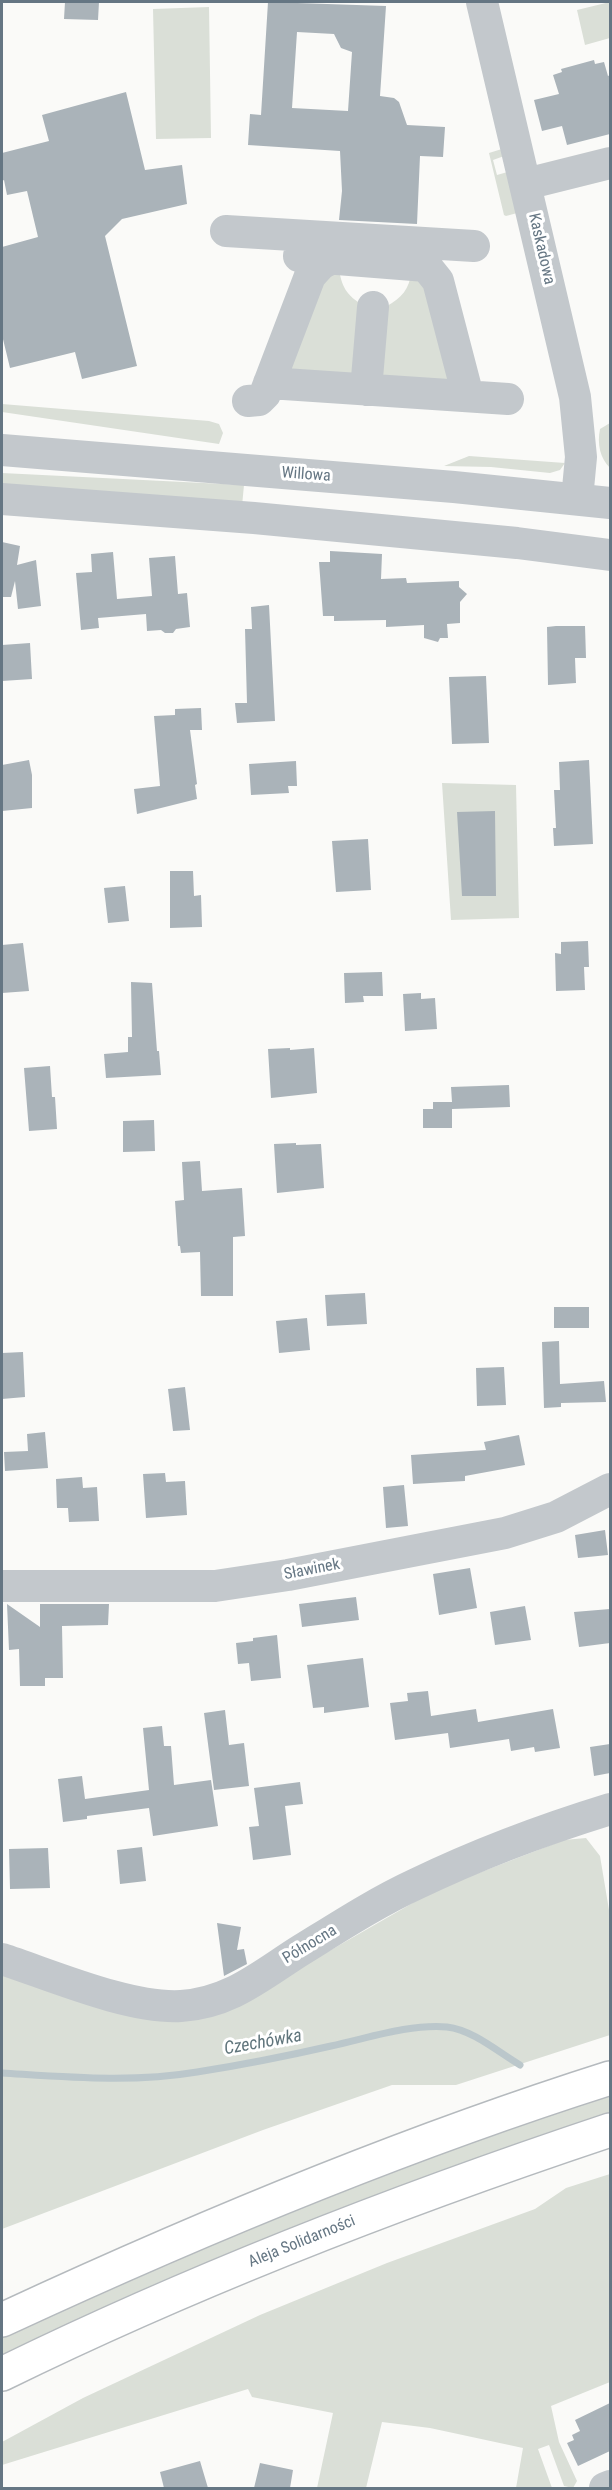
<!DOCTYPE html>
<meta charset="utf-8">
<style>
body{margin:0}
#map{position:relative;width:612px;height:2490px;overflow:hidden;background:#fafaf8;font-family:"Roboto Condensed",sans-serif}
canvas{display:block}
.frame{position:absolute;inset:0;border:3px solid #657683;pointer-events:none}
</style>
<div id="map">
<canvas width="612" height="2490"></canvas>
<div class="frame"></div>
</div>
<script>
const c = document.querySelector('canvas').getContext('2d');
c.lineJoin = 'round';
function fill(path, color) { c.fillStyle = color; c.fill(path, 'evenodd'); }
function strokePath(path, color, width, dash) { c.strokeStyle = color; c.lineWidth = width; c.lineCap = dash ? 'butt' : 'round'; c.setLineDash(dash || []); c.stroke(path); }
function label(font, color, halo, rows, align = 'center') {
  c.font = font + ' "Roboto Condensed",sans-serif'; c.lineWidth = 6; c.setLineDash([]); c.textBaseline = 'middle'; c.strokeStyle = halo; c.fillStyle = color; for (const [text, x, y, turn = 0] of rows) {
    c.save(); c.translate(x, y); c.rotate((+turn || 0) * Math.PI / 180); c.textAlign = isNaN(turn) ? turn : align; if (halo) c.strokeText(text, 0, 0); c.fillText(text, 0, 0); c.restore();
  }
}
fill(new Path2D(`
 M610 2V38L585 45 577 10Z
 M209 7 211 138 156 139 153 9Z
 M505 148 507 155 493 160 497 175 511 171 521 212 506 216 504 215 489 153Z
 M339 268C341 286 347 296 363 305L359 382 293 378 284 362 316 278Z
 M411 272 420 273 454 381 376 382 387 306C401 298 410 289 411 272Z
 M2 404 209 421 219 424 223 433 219 444 2 412Z
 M610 423V468C600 458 597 444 600 429Z
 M469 456 565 463 560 470 550 473 491 467 444 466Z
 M2 473 244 485 242 506 2 488Z
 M442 783 516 785 519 918 451 920Z
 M586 1838 600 1856 610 1916V2035L456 2085H392L263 2130 2 2229V1965L230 2008 437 1889 564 1840Z
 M610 2091V2112L499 2151 2 2358V2332L319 2194Z
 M610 2174V2382L551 2406 559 2442 577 2481 573 2488 564 2486 549 2445 538 2449 552 2488H516L523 2448 430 2428 382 2422 366 2488H317L333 2413 252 2397 248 2389 2 2465V2442L83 2398 260 2315 387 2263 535 2209 566 2188Z`), '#dadfd7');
strokePath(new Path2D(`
 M2 2073C67 2077 132 2083 197 2072 242 2065 287 2056 331 2046 369 2038 408 2024 447 2027 473 2030 498 2052 520 2065`), '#bbc7cb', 7);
fill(new Path2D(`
 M65 2H99L98 20 64 19Z
 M268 2 386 6 380 96 394 98 399 102 407 125 445 127 443 157 420 156 417 224 339 220 342 191 340 151 248 145 250 114 261 115ZM297 32 334 34 341 48 352 52 348 111 292 108Z
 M594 60 595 64 604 62 608 76 610 75V134L567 145 562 126 542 131 534 100 559 94 553 75 562 72 561 69Z
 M126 92 145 170 182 165 187 204 122 219 105 236 137 366 82 379 75 352 10 368 2 335V247L38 237 27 191 7 195 4 180 2 181V153L49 141 42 115Z
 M2 542 20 546 17 565 36 560 41 606 18 609 15 581 11 597H2Z
 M330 551 382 554 381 579 406 578 407 583 459 581V587L467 594 460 602V623L447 624 448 638H440L438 642 424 638V625L386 627V620L334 621V616H323L319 562H330Z
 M113 552 117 599 152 596 149 558 175 556 178 594 187 593 190 627 176 629 173 633H165L161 630 147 631 146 614 98 618 99 628 81 630 76 573 92 572 91 554Z
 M269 605 275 721 237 723 235 703H247L245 629H252L251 607Z
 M556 626H585L586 658H575L576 683 548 685 547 627Z
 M30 643 32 679 2 681V645Z
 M486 676 489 743 452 744 449 677Z
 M201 708 202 730H190L197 784 195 785 197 799 137 814 134 789 160 786 154 716 175 715V709Z
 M29 760 32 775V808L2 811V765Z
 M589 760 593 844 554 846 553 828H556L554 790H560L559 762Z
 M296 761 297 786H288L289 793 251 795 249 764Z
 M495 811 496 896H462L457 812Z
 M368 839 371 890 336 892 332 841Z
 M170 871H193L194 896 201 895 202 927 170 928Z
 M125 886 129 921 108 923 104 888Z
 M588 941 589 967H584L585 990 556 991 555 953 561 954V942Z
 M23 943 29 991 2 993V945Z
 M382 972 383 996H363L364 1002 345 1003 344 973Z
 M131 982 152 983 157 1051H159L161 1075 106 1078 104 1054 128 1052V1037H132Z
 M421 993V999L435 998 437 1029 405 1031 403 994Z
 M290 1048V1050L314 1048 317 1093 271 1098 268 1049Z
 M50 1066 52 1097H55L57 1129 29 1131 24 1068Z
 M509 1085 510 1107 452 1109V1106V1128H423V1109H433V1102H452L451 1087Z
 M154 1120 155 1151 123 1152V1121Z
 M296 1143V1145L321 1144 324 1188 277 1193 274 1144Z
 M200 1161 202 1191 242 1188 245 1236 233 1237V1296H201L200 1252 181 1253 180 1246H178L175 1201 184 1200 182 1162Z
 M365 1293 367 1324 327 1326 325 1295Z
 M554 1307H589V1328H554Z
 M307 1318 310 1350 279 1353 276 1321Z
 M559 1341 560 1384 604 1381 606 1402 561 1403V1407L544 1408 542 1342Z
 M23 1352 25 1397 2 1399V1353Z
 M504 1367 506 1405 477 1406 476 1368Z
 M185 1387 190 1430 173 1431 168 1389Z
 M45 1432 48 1468 5 1471 4 1452 28 1451 27 1434Z
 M519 1435 525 1465 465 1476V1481L413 1484 411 1455 486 1450 484 1442Z
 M165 1473 166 1482 185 1481 187 1515 146 1518 143 1474Z
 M82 1477 83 1488 97 1487 99 1521 69 1522 68 1508H57L56 1479Z
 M404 1485 408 1526 386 1528 383 1487Z
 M605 1530 608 1555 578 1558 575 1535Z
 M470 1568 477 1608 439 1615 433 1574Z
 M356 1597 359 1620 302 1627 299 1604Z
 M7 1604 40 1627V1604H109L108 1625 62 1626 63 1678H45V1686H20L19 1649 9 1650Z
 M525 1606 531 1640 495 1645 490 1612Z
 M610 1609V1643L579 1647 574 1612Z
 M277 1635 281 1678 251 1681 249 1663 238 1664 236 1643 253 1641V1638Z
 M363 1658 369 1707 324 1713V1707L313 1708 307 1665Z
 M428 1691 431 1716 476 1709 478 1722 553 1709 560 1748 535 1752 534 1747 511 1751 509 1739 450 1748 448 1733 395 1740 390 1703 408 1701 407 1693Z
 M225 1710 229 1745 244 1743 249 1786 214 1790 204 1713Z
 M162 1726 164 1746H171L174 1785 211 1780 218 1826 153 1836 149 1808 87 1816V1819L63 1822 58 1779 82 1776 85 1799 149 1790 143 1728Z
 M610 1744V1773L594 1776 590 1747Z
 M300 1782 303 1804 285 1806 291 1855 253 1860 249 1827 259 1826 254 1788Z
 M142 1847 146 1881 120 1884 117 1850Z
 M48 1848 50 1888 10 1889 9 1849Z
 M217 1923 241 1927 237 1950 244 1949 247 1964 224 1976Z
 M610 2403V2451L578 2466 567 2443 574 2440 572 2435 580 2431 575 2420Z
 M200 2461 208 2488H164L160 2472Z
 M260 2463 293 2470 290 2488H254Z`), '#aab3b9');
const major = new Path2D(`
 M2 2320C200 2228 402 2144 610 2078
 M2 2374C198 2278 403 2199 610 2130`);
strokePath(major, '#b5babe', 36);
strokePath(new Path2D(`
 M482 2 575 397 581 457 577 499
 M526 184 610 163
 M226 231 474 246
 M299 256 426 266 438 281 468 396
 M269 383 508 399
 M366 390 373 307
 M248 401 259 400 265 394 310 276 321 264 332 258
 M2 450 454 487 610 503
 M2 499 254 518 517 543 610 555
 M2 1586H215L288 1575 505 1533 556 1517 610 1489
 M2 1959C51 1975 129 2009 181 2006 229 2003 259 1977 298 1952 337 1928 375 1903 416 1884 478 1854 545 1829 610 1809
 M605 2488 610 2486`), '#c3c8cc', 32);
strokePath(major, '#fff', 33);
label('16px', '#657683', '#fff', [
 ["Kaskadowa",541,249,77],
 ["Willowa",306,475,4],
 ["Sławinek",312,1570,-11],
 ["Północna",310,1945,-31],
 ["Aleja Solidarności",302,2242,-22]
]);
label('italic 18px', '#60757c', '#fff', [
 ["Czechówka",263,2043,-10]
]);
</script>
